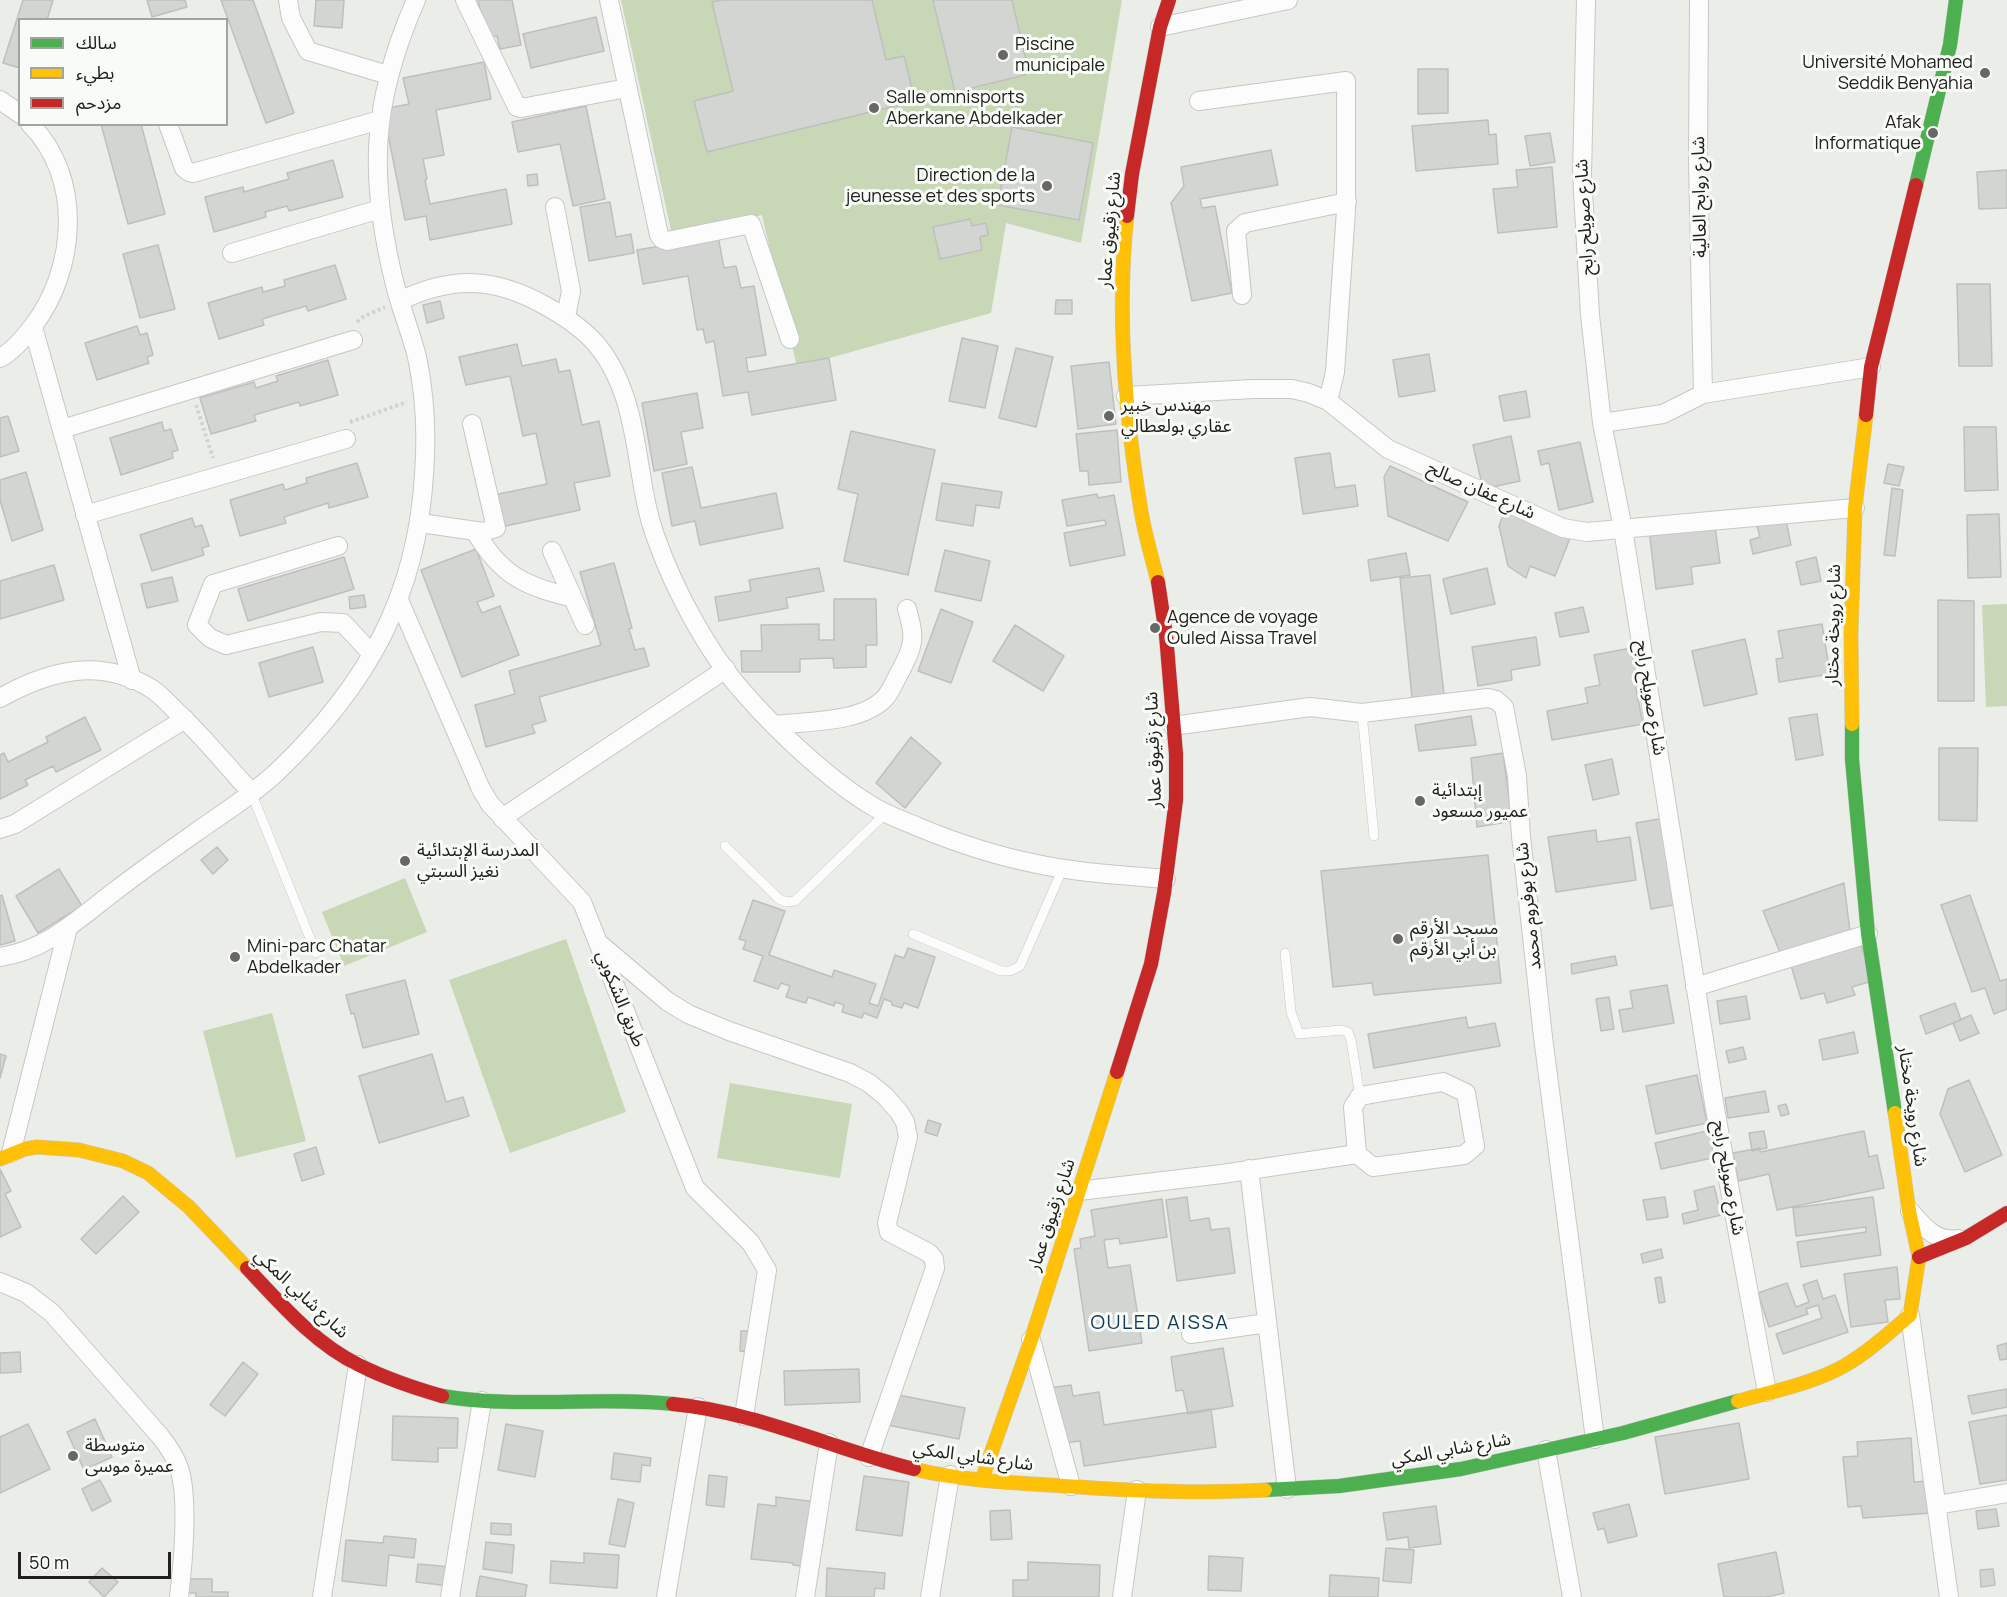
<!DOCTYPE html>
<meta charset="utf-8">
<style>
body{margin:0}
#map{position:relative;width:2007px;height:1597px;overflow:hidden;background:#ebede9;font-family:Manrope,"Noto Sans Arabic",sans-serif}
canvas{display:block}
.legend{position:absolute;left:18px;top:18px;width:210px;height:108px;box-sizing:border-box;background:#f9fbf6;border:2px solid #a2a4a0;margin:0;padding:8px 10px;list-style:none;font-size:18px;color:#20211f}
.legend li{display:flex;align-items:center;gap:12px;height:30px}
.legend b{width:30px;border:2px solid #a2a4a0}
.scale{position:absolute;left:18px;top:1552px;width:153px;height:27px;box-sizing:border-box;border:3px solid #20211f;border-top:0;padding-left:8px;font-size:18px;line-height:21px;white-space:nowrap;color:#20211f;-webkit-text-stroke:4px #f9fbf6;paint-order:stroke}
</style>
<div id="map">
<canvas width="2007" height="1597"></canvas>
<ul class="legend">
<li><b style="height:8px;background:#4caf50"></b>سالك</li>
<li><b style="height:8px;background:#ffc107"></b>بطيء</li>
<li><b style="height:8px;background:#c62828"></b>مزدحم</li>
</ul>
<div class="scale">50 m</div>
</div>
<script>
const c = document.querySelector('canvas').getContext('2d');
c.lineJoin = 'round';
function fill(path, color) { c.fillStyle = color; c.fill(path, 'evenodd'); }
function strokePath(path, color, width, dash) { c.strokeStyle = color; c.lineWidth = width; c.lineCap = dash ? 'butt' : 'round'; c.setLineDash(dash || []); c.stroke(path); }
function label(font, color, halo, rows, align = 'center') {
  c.font = font + ' Manrope,"Noto Sans Arabic",sans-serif'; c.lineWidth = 6; c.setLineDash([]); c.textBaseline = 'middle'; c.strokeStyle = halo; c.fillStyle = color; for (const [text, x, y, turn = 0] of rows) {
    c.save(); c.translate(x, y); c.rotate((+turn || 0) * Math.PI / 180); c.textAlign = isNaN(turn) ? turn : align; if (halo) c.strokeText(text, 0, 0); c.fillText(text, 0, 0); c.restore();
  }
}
fill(new Path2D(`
 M621 0H1122L1081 243 1006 223 991 313 797 367 762 215 672 235Z
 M2007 604V706L1986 707 1982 605Z
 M405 878 427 932 344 966 322 912Z
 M566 939 626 1112 510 1153 449 980Z
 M272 1013 306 1141 236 1158 203 1031Z
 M730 1083 852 1104 840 1178 717 1158Z`), '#c8d7b6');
const building = new Path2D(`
 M23 0H53L47 20H20V68L3 63Z
 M147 0H185L187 7 152 17Z
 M221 0H253L294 113 266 123Z
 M316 0H344L342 28 314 26Z
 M478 0H512L521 45 500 49 497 36 486 38Z
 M722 0H872L886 60 904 56 915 101 707 152 694 101 733 91 712 2Z
 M933 0H1012L1026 60 1021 61 1025 75 955 92Z
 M596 17 604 51 531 68 523 34Z
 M484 62 491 99 436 110 444 155 423 159 427 179 425 180 430 204 506 189 512 224 430 240 426 216 405 220 383 109 409 104 403 78Z
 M1418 69H1448V113L1418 114Z
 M586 106 605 199 573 206 560 144 518 152 512 122Z
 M1488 120 1489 135 1496 134 1498 164 1416 171 1412 126Z
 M101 124H141L165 214 128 224Z
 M1012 127 1093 143 1079 220 998 205Z
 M1550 133 1555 162 1530 166 1525 136Z
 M1271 150 1278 185 1200 199 1202 208 1215 206 1232 293 1192 301 1171 203 1184 186 1181 167Z
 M333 160 343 197 289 211 287 206 265 212 266 217 214 232 205 197 243 187 244 192 289 179 287 173Z
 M1552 167 1557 227 1498 233 1493 189 1518 187 1516 170Z
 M2007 170V208L1979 209 1977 172Z
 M537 174 538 185 528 186 527 175Z
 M610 202 616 237 631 234 634 253 589 261 580 207Z
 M970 219 972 226 986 223 988 235 980 237 982 250 940 259 933 227Z
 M718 236 724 268 736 266 741 288 754 286 766 355 746 358 748 372 829 358 836 400 752 415 748 392 723 396 714 341 706 343 703 329 697 330 688 276 643 284 637 250Z
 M158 245 175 309 140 318 123 254Z
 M335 265 346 299 308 311 306 306 262 319 264 325 219 339 208 303 262 287 263 292 285 286 284 280Z
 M1957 284H1990L1992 366H1959Z
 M1056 300H1072V314H1055Z
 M440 301 444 318 427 323 423 305Z
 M137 326 140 335 147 333 153 355 147 357 149 363 97 380 85 343Z
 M962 338 998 346 985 408 949 401Z
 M517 344 522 366 556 359 559 372 570 370 582 425 599 421 610 476 574 483 580 510 501 527 494 495 547 484 536 433 523 436 510 376 466 385 459 357Z
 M1016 348 1053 357 1036 427 999 418Z
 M1429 354 1435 391 1399 397 1393 360Z
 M328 360 338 395 300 406 299 402 254 415 256 421 211 434 200 398 254 382 256 388 278 381 276 376Z
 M1109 362 1116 424 1078 429 1071 366Z
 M1526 391 1530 417 1504 421 1499 396Z
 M697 393 703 428 681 432 687 464 654 471 642 403Z
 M8 416 19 451 0 457V418Z
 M162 422 164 431 171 429 178 450 172 452 173 458 121 475 110 438Z
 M1964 427H1996L1998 490 1965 491Z
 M1117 430 1121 482 1089 485 1088 471H1080L1076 434Z
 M851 431 935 450 908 575 844 561 858 494 838 489Z
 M1511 436 1520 481 1483 489 1473 445Z
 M1580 442 1593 502 1559 510 1549 463 1541 465 1538 451Z
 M1330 453 1335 488 1355 485 1358 506 1303 514 1295 458Z
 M357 463 368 497 329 508 328 503 284 517 286 523 240 536 230 500 283 484 285 490 307 483 306 478Z
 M1888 464 1904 467 1899 486 1884 483Z
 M1390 466 1468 502 1448 541 1388 516 1384 477Z
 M692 467 701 508 776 493 783 528 700 545 695 521 672 526 662 473Z
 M26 472 43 530 12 541 0 500V480Z
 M942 483 1002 492 999 508 976 505 973 526 936 520Z
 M1892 488 1903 490 1895 556 1884 555Z
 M1097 494 1098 498 1114 495 1125 555 1070 566 1064 533 1106 525 1105 520 1067 526 1062 500Z
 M1509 499 1575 526 1555 576 1530 566 1526 578 1508 566 1499 526Z
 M1713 513 1720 563 1691 567 1693 584 1656 589 1648 521Z
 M1999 514 2001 577 1968 578 1967 515Z
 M1785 515 1791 545 1753 554 1750 540 1760 537 1756 522Z
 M192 518 195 527 202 525 209 546 202 548 204 555 152 571 140 535Z
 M476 549 494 596 477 602 482 613 500 606 519 655 462 677 421 570Z
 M945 550 990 561 981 601 935 591Z
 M1406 553 1410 575 1371 581 1368 560Z
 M344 557 354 589 248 621 238 589Z
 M1816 557 1821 581 1801 585 1796 562Z
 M614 563 632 628 629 629 635 650 644 648 649 666 539 697 546 721 532 725 535 733 486 747 475 705 515 694 509 671 601 645 580 572Z
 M54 565 64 600 0 619V581Z
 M819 568 824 591 786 598 788 608 719 621 715 597 751 591 749 580Z
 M1487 568 1495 604 1451 614 1443 579Z
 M1430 575 1444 694 1412 698 1400 578Z
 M172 577 178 601 147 608 141 584Z
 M364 595 366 607 350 609 349 597Z
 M834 599H876L877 645H866V667L834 668 833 658 800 659V672H742L741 651H762L761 625 819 624V640H834Z
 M1938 600 1974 601V701H1938Z
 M1583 607 1589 632 1560 637 1555 613Z
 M941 609 973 622 951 683 918 671Z
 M1822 624 1830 674 1779 682 1776 659 1783 658 1778 631Z
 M1015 625 1064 656 1043 691 993 661Z
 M1536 637 1540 665 1511 670 1512 680 1478 686 1472 647Z
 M1745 639 1757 694 1704 706 1692 651Z
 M313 647 323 682 269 697 259 663Z
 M1636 647 1641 677 1634 678 1643 724 1552 740 1547 711 1588 703 1585 688 1600 685 1594 655Z
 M1817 714 1823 755 1796 760 1789 718Z
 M1471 716 1476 745 1419 751 1415 725Z
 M85 717 101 750 56 772 53 766 25 780 28 785 0 799V755L4 753 8 762 48 742 46 737Z
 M911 737 941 763 905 808 876 783Z
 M1939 748H1978L1977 821 1939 820Z
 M1503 753 1512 821 1477 827 1471 758Z
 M1612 759 1619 794 1593 800 1585 765Z
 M1664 818 1679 904 1651 909 1636 823Z
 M1596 830 1597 842 1630 837 1636 880 1556 892 1548 837Z
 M217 847 228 860 213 874 201 860Z
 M1488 855 1501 983 1374 995 1372 983 1333 987 1321 871Z
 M59 869 82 906 38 933 16 896Z
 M1844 883 1850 932 1781 955 1763 911Z
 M2 895 15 941 0 945V896Z
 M1970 895 2000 981 2007 979V1009L1994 1014 1985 988 1972 992 1941 905Z
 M753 900 785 911 769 955 832 977 834 970 876 984 869 1003 878 1006 895 955 904 958 908 948 935 957 918 1008 904 1003 902 1008 892 1005V1002L884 999 877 1018 864 1013 862 1018 842 1012 844 1005 835 1002 834 1006 808 997 806 1003 786 997 790 986 781 983 778 989 754 981 763 956 743 949 746 941 739 939Z
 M1860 942 1872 981 1852 987 1855 995 1827 1003 1824 993 1801 999 1790 962Z
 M1615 956 1617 965 1572 974 1571 964Z
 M405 980 419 1034 363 1048 354 1013 351 1014 346 995Z
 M1667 985 1674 1023 1623 1032 1619 1010 1633 1008 1630 991Z
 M1746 996 1750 1019 1720 1024 1717 1001Z
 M1609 997 1614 1029 1601 1031 1596 999Z
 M1955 1003 1961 1020 1926 1034 1920 1016Z
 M1971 1015 1979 1033 1960 1041 1953 1023Z
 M1466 1017 1468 1028 1495 1023 1500 1046 1374 1068 1368 1034Z
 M1854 1032 1858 1053 1823 1060 1819 1040Z
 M1743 1047 1746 1059 1729 1063 1726 1051Z
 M0 1054 6 1056 0 1078Z
 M432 1054 446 1102 463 1097 469 1116 379 1143 359 1076Z
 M1697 1075 1707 1123 1656 1134 1646 1086Z
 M1969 1080 2002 1155 1965 1172 1940 1114 1948 1089Z
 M1765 1091 1769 1112 1728 1118 1725 1098Z
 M1786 1104 1789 1114 1781 1116 1778 1106Z
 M928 1120 941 1124 937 1136 925 1132Z
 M1711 1130 1717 1157 1661 1169 1655 1143Z
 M1764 1131 1767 1148 1752 1151 1749 1133Z
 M1864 1131 1869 1157 1877 1155 1884 1188 1777 1210 1769 1174 1738 1181 1733 1153 1760 1148V1152Z
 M316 1147 324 1174 302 1181 294 1154Z
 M0 1169 11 1191 5 1194 21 1227 0 1237Z
 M1714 1186 1721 1215 1684 1224 1682 1214 1698 1210 1694 1191Z
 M123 1196 139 1212 96 1254 81 1239Z
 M1187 1197 1190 1221 1209 1218 1211 1230 1229 1228 1235 1273 1177 1281 1166 1200Z
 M1665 1197 1668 1217 1647 1220 1643 1200Z
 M1873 1197 1881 1255 1801 1267 1797 1242 1866 1232V1227L1796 1236 1793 1208Z
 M1162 1199 1167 1237 1120 1244 1119 1238 1104 1240 1108 1268 1130 1265 1142 1343 1089 1351 1074 1249 1081 1248 1080 1239 1095 1236 1091 1210Z
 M1661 1249 1663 1258 1643 1263 1641 1254Z
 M1897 1267 1900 1299 1885 1300 1888 1322 1851 1327 1844 1274Z
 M1661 1277 1665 1302 1659 1303 1655 1278Z
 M1817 1280 1823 1299 1835 1295 1848 1332 1783 1354 1776 1334 1822 1318 1818 1305 1806 1309 1808 1314 1769 1327 1758 1293 1787 1283 1796 1307 1809 1302 1803 1285Z
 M741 1331H749L748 1352 740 1351Z
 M2007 1343V1359L2000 1360 1997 1346Z
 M1223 1348 1233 1406 1188 1414 1183 1390 1176 1391 1171 1357Z
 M20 1352 21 1372 0 1373V1353Z
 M243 1362 258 1374 225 1416 210 1405Z
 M859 1369 860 1402 785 1405 784 1371Z
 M1071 1385 1073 1396 1099 1392 1104 1425 1211 1409 1216 1447 1084 1466 1080 1441 1058 1444 1049 1388Z
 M2007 1389V1407L1972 1414 1968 1396Z
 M893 1394 965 1408 959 1439 887 1425Z
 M2007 1415V1480L1980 1484 1969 1422Z
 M393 1416 458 1418 457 1448H438V1462L392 1460Z
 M95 1419 112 1457 84 1470 67 1432Z
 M1739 1423 1749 1479 1665 1494 1655 1437Z
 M28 1424 50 1469 0 1493V1437Z
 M506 1424 543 1431 535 1477 498 1470Z
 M1911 1438 1914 1482 1929 1481 1932 1513 1863 1518 1861 1506 1848 1507 1843 1457 1858 1456 1857 1442Z
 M614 1453 651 1458 650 1466 642 1465 640 1482 611 1479Z
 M709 1475 727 1477 724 1507 706 1505Z
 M864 1476 909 1482 902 1536 856 1530Z
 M100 1480 111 1501 92 1511 82 1489Z
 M776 1497 816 1502 809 1567 793 1565V1563L751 1559 758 1504 776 1506Z
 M618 1499 634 1503 625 1547 609 1544Z
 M1629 1504 1637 1536 1608 1543 1604 1528 1598 1530 1593 1513Z
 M1436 1506 1441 1544 1409 1548 1408 1537 1387 1540 1383 1513Z
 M1996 1509 1999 1526 1978 1529 1976 1511Z
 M1010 1510 1012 1539 991 1540 990 1511Z
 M491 1523 511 1524V1535L491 1534Z
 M384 1536 416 1539 414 1558 389 1555 386 1586 342 1581 346 1540 383 1543Z
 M486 1542 514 1545 512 1573 483 1569Z
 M1386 1548 1414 1550 1411 1583 1383 1581Z
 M1776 1552 1784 1593 1766 1597H1724L1718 1564Z
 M584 1553 619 1555 617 1588 550 1583 551 1561 584 1563Z
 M1209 1556 1243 1558 1241 1591 1208 1590Z
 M1028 1562 1100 1565 1099 1597H1013V1580H1028Z
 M418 1564 451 1567 449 1586 416 1582Z
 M102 1568 118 1582 104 1597 89 1582Z
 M827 1568 885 1573 884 1589 875 1588 874 1597H826Z
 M1993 1569 1995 1585 1981 1587 1980 1570Z
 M1330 1575 1379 1578 1378 1597H1329Z
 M480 1576 527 1585 525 1597H476Z
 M187 1579H212V1592H228V1597H196V1593H188Z`);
fill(building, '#d3d5d2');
strokePath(building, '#bfc0be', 1.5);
const lane = new Path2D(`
 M1362 713 1374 836
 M251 792 316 953
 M725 846 779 899 786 902 795 901 886 813
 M913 934 1001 971H1010L1020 966 1063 868
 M1285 953 1291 1012 1299 1034 1341 1030 1348 1032 1351 1040 1360 1096`);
const street = new Path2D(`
 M288 0 291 18 308 51 388 75
 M465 0 517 107 521 108 627 88
 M609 0 659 235 662 239 667 241 751 224 790 339
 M1586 0 1582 174 1590 315 1602 423 1623 529 1715 1109 1767 1392
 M1699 0 1698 162 1703 394
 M1160 27 1288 0
 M0 100 20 114
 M1199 101 1346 81V210L1335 372 1328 401
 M168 124 184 168 189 172 193 173 380 120
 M555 207 571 291 566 317
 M232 253 380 209
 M1242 295 1236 231 1245 223 1347 202
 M400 301C451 276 494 277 544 305 586 328 608 349 624 395 640 441 639 492 656 538 674 589 708 653 744 693 777 731 827 778 869 804 884 814 902 820 918 827 957 843 996 856 1037 864 1079 873 1123 875 1166 879
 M33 327 132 680
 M0 358C13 351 24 338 33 326 76 270 84 178 30 124
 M1126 396 1253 389H1292L1309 393 1328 401 1388 449 1563 528 1587 532 1855 508
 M1602 423 1663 414 1703 394 1871 367
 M62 429 353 340
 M85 515 346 439
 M420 523 483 532 496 528 472 424
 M475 531C501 576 525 586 573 598
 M338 546 213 584 197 625 210 638 226 645 321 622 343 623 372 654
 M552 551 585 625
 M399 600 481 789 490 804 582 902 695 1188 751 1243 767 1270 744 1416
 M0 698C50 670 100 657 152 689 161 695 169 704 176 711 203 736 226 765 251 792
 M776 725C809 721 861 723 885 698 892 690 896 678 901 670 915 644 915 636 907 609
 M1173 726 1310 707 1362 713 1488 698 1496 700 1504 707 1517 776 1521 836 1543 1037 1595 1439
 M502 818 726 669
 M0 829 15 824 185 719
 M601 945 667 1001 688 1014 729 1031 850 1073 869 1083 885 1096 899 1112 905 1122 908 1137 887 1223 889 1232 929 1253 934 1259 935 1268 869 1457
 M0 957C47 950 78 919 115 891 141 871 168 852 195 833 223 813 254 794 279 770 367 685 417 597 424 474 427 435 425 395 417 357 411 333 401 309 395 285 368 177 371 102 416 0
 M1695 987 1868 934
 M11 1153 68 928
 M1249 1169 1287 1489
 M1079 1191 1222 1174 1357 1154 1373 1167 1464 1155 1475 1146 1466 1093 1443 1082 1360 1096 1353 1107 1357 1154
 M1910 1211C1923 1226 1936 1243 1958 1239
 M0 1282 26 1293 52 1313 160 1436C168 1446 175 1456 179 1468 189 1498 183 1564 179 1597
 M1910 1315 1949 1597
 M1191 1334 1267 1323
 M1031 1340 1071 1486
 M1546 1450 1572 1597
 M1937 1505 2007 1493
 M322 1597 358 1365
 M450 1597 482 1401
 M666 1597 698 1407
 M805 1597 829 1443
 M930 1597 950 1475
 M1122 1597 1137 1490`);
const fast = new Path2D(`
 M1916 185 1950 45 1956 0
 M1852 724V759L1868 934 1895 1113
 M442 1396C518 1409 596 1396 673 1404
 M1265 1490 1339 1486 1461 1469 1623 1433 1738 1401`);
const slow = new Path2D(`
 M1127 216C1116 314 1125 414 1141 511 1145 535 1152 558 1158 582
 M1852 724 1851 633 1855 508 1866 415
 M0 1159 25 1149 37 1147 79 1150 123 1161 148 1173 189 1207 247 1268
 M1738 1401C1771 1392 1814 1383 1844 1366 1868 1352 1889 1333 1910 1315L1919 1257 1909 1211 1895 1113
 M914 1469C962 1481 1015 1483 1064 1486 1131 1491 1198 1494 1265 1490
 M982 1479 1031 1340 1117 1072`);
const jam = new Path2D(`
 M1127 216 1132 174 1160 27 1169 0
 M1866 415 1871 367 1916 185
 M1117 1072 1151 964 1164 893 1176 800V754L1166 635 1158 582
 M1919 1257 1966 1238 2007 1213
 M247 1268C280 1303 315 1344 359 1365 385 1378 414 1388 442 1396
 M673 1404C757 1412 833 1449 914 1469`);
strokePath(lane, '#c6c8c5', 10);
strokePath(street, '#c6c8c5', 20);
strokePath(fast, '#c6c8c5', 15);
strokePath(slow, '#c6c8c5', 15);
strokePath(jam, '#c6c8c5', 15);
strokePath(new Path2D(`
 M357 322 363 317 385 307
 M196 405 213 458
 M350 422 407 402`), '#d2d2d0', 4, [3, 3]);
strokePath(lane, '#fcfcfc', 9);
strokePath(street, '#fcfcfc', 18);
strokePath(fast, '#4caf50', 14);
strokePath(slow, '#ffc107', 14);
strokePath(jam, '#c62828', 14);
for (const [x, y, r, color] of [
 [1003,55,6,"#676866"],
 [1985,73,6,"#676866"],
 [874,108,6,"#676866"],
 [1933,133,6,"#676866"],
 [1047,186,6,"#676866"],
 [1109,416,6,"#676866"],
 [1155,628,6,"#676866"],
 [1420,801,6,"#676866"],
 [405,861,6,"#676866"],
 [1398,939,6,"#676866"],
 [235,957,6,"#676866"],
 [73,1456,6,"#676866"]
]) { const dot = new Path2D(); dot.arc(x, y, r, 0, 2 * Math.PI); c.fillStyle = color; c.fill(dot); strokePath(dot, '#f9fbf6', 2); }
label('18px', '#20211f', '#f9fbf6', [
 ["Piscine",1015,45],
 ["municipale",1015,66],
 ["Université Mohamed",1973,63,"right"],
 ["Seddik Benyahia",1973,84,"right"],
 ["Salle omnisports",886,98],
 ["Aberkane Abdelkader",886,119],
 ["Afak",1921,123,"right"],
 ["Informatique",1921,144,"right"],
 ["Direction de la",1035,176,"right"],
 ["jeunesse et des sports",1035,197,"right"],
 ["مهندس خبير",1121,406],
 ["عقاري بولعطالي",1121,427],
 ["Agence de voyage",1167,618],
 ["Ouled Aissa Travel",1167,639],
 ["إبتدائية",1432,791],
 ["عميور مسعود",1432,812],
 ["المدرسة الإبتدائية",417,851],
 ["نغيز السبتي",417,872],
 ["مسجد الأرقم",1410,929],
 ["بن أبي الأرقم",1410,950],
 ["Mini-parc Chatar",247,947],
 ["Abdelkader",247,968],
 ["متوسطة",85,1446],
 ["عميرة موسى",85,1467]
], 'left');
label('18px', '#20211f', '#f9fbf6', [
 ["شارع روابح العالية",1700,197,-91],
 ["شارع صويلح رابح",1585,217,-93],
 ["شارع زقيوق عمار",1110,230,-85],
 ["شارع عفان صالح",1481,491,24],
 ["شارع رويخة مختار",1834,625,-89],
 ["شارع صويلح رابح",1650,698,81],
 ["شارع زقيوق عمار",1154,750,-92],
 ["شارع بوفروم محمد",1529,906,-96],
 ["طريق الشكوبي",620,999,68],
 ["شارع رويخة مختار",1912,1106,82],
 ["شارع صويلح رابح",1728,1178,80],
 ["شارع زقيوق عمار",1052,1215,-72],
 ["شارع شابي المكي",301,1294,43],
 ["شارع شابي المكي",1451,1450,-10],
 ["شارع شابي المكي",973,1457,8]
]);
c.letterSpacing = '1.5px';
label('20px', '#0f395f', '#f9fbf6', [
 ["OULED AISSA",1160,1323]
]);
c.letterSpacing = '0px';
</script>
